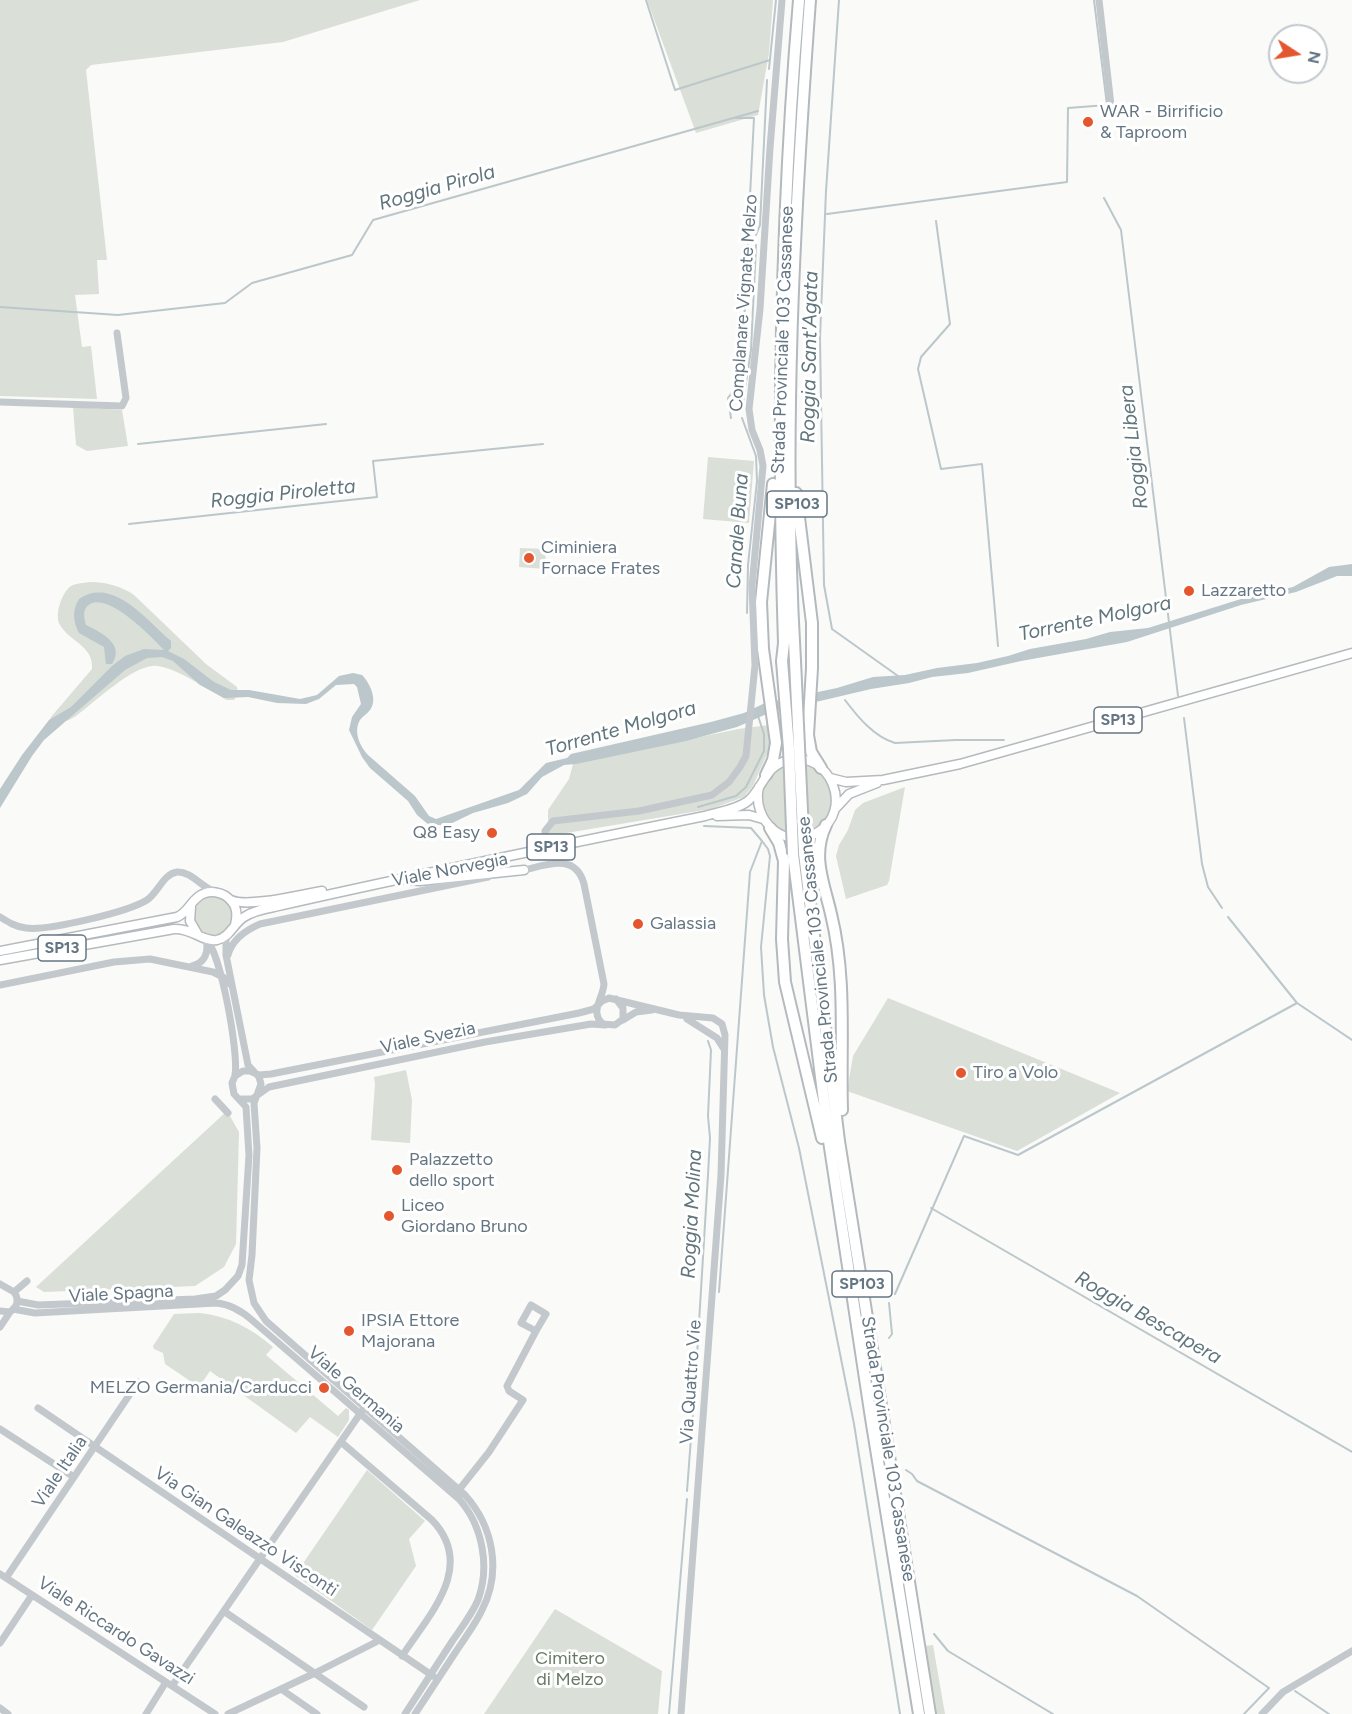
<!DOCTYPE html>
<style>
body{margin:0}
#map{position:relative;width:1352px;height:1714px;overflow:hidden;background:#fafaf8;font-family:Figtree,sans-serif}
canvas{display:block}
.north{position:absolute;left:1268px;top:24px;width:60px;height:60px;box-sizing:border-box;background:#fff;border:2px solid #c1c8cd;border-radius:50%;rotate:102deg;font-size:16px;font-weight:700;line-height:24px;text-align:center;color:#657683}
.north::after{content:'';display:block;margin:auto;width:21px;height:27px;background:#e4572e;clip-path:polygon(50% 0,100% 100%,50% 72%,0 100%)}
</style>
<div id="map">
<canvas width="1352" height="1714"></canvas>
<div class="north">N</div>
</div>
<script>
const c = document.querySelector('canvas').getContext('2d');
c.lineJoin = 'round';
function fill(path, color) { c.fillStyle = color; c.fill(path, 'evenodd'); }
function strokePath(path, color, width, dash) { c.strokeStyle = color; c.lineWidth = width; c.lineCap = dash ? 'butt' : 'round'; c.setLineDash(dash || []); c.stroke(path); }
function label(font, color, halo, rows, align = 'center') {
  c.font = font + ' Figtree,sans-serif'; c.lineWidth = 6; c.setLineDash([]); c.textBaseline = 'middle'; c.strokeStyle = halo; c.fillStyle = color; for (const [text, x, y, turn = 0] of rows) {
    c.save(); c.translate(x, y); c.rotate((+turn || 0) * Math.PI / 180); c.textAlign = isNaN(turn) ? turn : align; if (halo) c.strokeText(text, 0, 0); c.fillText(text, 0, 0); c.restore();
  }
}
fill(new Path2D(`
 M0 0H420L283 42 91 65 86 70 107 260H97L99 294 75 295 82 347 91 346 97 399 0 396Z
 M647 0H773L769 53 758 115 696 133Z
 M73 407 122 410 128 446 87 451 76 445Z
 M708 457 754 461 749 523 703 519Z
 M520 548 546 549 545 569 519 567Z
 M90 582C106 582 121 586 134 595L206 664 237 687 238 694 234 700H227C210 691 175 667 157 666 135 663 94 703 76 716L69 720 46 727 51 717 92 669C94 646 70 642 60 625 54 615 62 592 71 586 77 583 84 583 90 582Z
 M769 725 770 747 753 786 744 797 711 809 548 836V810L569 779 573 764 738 729Z
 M762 798a35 35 0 1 1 70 0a35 35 0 1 1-70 0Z
 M905 787 889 881 887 885 846 899 836 856 839 845 848 830 855 810 863 803Z
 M194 916a19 19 0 1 1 38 0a19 19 0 1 1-38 0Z
 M888 998 1120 1093 1017 1151 847 1091 853 1056Z
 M406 1070 412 1100 410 1143 371 1140 375 1084 374 1077Z
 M227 1111 239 1132 236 1244 224 1267 195 1286 44 1292 36 1287Z
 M200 1313C228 1316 251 1328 273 1347L266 1355 338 1416 346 1408 349 1410V1420L338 1437 310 1417 296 1433 210 1371 199 1387 165 1364 163 1353 154 1349 153 1346 174 1314Z
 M367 1470 425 1521 409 1539 416 1566 372 1630 295 1575Z
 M555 1609 662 1671 658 1714H484Z
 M933 1645 945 1714H936L924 1646Z`), '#dadfd7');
fill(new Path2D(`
 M1352 564V576H1337L1296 592 1241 605 1127 642 1021 661 968 673 932 677 909 683 871 689 769 713 737 727 686 741 576 764 564 765 542 777 527 794 508 803 473 813 448 825H429L417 815 408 801 370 768 362 757 349 730 352 717 361 704 357 687 354 684 336 685 319 699 306 704 277 703 248 697 224 698 200 685 173 661 162 657 147 658 125 670 44 740 32 756 0 808V789L22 755 49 720 71 707 112 666 125 656 144 649 164 650C151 636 109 593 90 604 82 608 84 618 86 625 102 633 125 644 112 664H106L104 647 79 633C73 622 72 610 79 599 113 576 147 621 171 641V648L168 651 184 659 214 682 231 690H249L300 699 317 695 339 676 353 673 362 675C370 683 378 700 370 710 367 714 363 716 360 720 353 732 360 746 368 755L415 796 429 816 436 819 519 790 546 763 567 758 571 754 711 722 744 713 765 703 837 688 873 677 905 675 937 668 977 663 1008 656 1030 649 1086 639 1110 632 1148 628 1241 599 1293 587 1329 567Z`), '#bbc7cb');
strokePath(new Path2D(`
 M646 0 675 90 770 60
 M839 0 826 191 820 338 824 585 832 629 898 676
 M769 69 776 0
 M736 118H754L748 235
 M1104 198 1121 230 1178 696
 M827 214 1067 182 1068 108 1107 105 1094 0
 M936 221 950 324 921 357 918 369 941 469 982 464 998 646
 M756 235 760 225 767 80
 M0 307 118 315 225 303 252 283 352 255 373 220 758 111
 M742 408 751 350 756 245
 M731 418 728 398 738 384 743 344 748 244
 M742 418 756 456 757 481 748 565 747 613
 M138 444 326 424
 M129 524 377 497 373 461 543 444
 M845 700C857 716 874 737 895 743L956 740H1004
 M1184 718 1202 864 1208 887 1222 908
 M698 807 736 796 746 787 764 751V734L758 716
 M704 826 751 828 762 841 750 872 719 1292
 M762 841 768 849 770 856 761 947 764 995 773 1047 799 1148 854 1424 900 1714
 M1228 917 1297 1003 1352 1040
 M931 1208 1352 1452
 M895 1294 964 1136 1018 1155 1297 1003
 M889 1338 892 1334 889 1303
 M695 1388 708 1175 710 1138 708 1116 711 1050 708 1041
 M906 1470 912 1474 917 1481 1137 1596 1269 1688 1244 1714
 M687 1491 694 1398
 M934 1634 948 1651 1053 1714
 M1295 1691 1329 1714
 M669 1714 687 1499`), '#bbc7cb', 2);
const major = new Path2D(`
 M830 778 846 782 883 780 960 764 1352 653
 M835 809 849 794 877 783
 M717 816 749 815 763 819
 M406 880 420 881 524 870
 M231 900C248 908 302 894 322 891
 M191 907 190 921 197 933
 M0 951 177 917C188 912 189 904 198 897 208 889 224 891 232 902 238 909 237 917 235 925
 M0 960 174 929C192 928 202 942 217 940 230 937 233 924 244 917 253 911 263 909 274 907 417 874 561 845 705 816 718 812 736 810 748 801 764 787 765 765 789 760 831 751 854 810 818 832 786 852 751 821 759 787`);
const highway = new Path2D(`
 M796 493 812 623V668L808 735 811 752 821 768
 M782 661 784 643C777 428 781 214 799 0
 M795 661C782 440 794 220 810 0
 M766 775 773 760 776 743 763 649 761 602 773 484
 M826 825C811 856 824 883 831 914 847 979 840 1043 842 1110
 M770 828 779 843 784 861 782 939 785 982 822 1138
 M804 853 839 1141 930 1714
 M793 854 829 1141 871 1418 919 1714`);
strokePath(major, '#b5babe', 11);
strokePath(highway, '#b4b9bd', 14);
strokePath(new Path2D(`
 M1099 0 1111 105
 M0 402 122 406 126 398 117 333
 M546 848 545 831 553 821 639 811 712 795 729 782 740 767 746 756 755 665 752 586 763 466 760 450 752 430 749 409 760 309 770 148 782 0
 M520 871C544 866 575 851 584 884L604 984C603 999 589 1012 603 1024L615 1025 623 1019V1008L616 999
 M0 917C8 922 16 927 26 928 48 931 128 912 147 900 158 893 163 874 177 872 190 871 201 886 213 891
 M229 933 226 940V955L248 1065 259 1077 261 1084 254 1103 257 1148 252 1255 249 1280 254 1303 266 1321 465 1495C493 1526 502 1571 482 1610 475 1625 464 1639 455 1653 442 1673 428 1694 415 1714
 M206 939C221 953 239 1054 235 1075
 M228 955C232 940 246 930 260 924L488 877
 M192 966C205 963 209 952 206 940
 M0 985 114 962 150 959 213 972 223 977 231 985
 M687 1019 717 1038 724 1049
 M623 1020 636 1012 652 1010
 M215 1099 228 1113
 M241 1099H252L269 1087 485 1042 591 1024 605 1025
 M0 1284 14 1292C20 1300 17 1307 10 1312L0 1311
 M14 1292 27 1281
 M17 1301 38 1305 195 1299 216 1296 225 1290 238 1276 242 1265 249 1155 246 1107 234 1094 232 1083 235 1076 243 1071H250L259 1075 271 1074 579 1013 594 1009 602 1001 609 998 679 1015 713 1018 722 1024 725 1035 721 1175 681 1714
 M531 1305 546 1314 536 1331 521 1323Z
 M13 1309 35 1313 216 1303C230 1304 243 1312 253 1321L459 1499C483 1526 490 1567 478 1600 472 1614 462 1627 453 1640 437 1665 421 1689 405 1714
 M0 1327 10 1312
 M38 1408 433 1676
 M0 1429 74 1477
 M341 1442 432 1520C477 1567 428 1616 402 1656
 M458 1491 489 1452 523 1400 509 1391 507 1386 536 1331
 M0 1574 215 1714
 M6 1578 138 1382
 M225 1612 364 1707
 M0 1643 32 1595
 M172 1686 362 1411
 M281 1689 317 1714
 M0 1708 8 1714
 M146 1714 166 1682
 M228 1714 315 1673 378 1641
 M1262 1714 1283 1692 1352 1651`), '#c3c8cc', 7);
strokePath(major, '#fff', 8);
strokePath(highway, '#fff', 10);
const highwayBridge = new Path2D(`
 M782 661 789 749 793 854
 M795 661 804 853`);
strokePath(highwayBridge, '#b4b9bd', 14, []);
strokePath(highwayBridge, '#fff', 10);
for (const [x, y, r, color] of [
 [1088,122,6,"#e4572e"],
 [529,558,6,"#e4572e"],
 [1189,591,6,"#e4572e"],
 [492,833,6,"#e4572e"],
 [638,924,6,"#e4572e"],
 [961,1073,6,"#e4572e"],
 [397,1170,6,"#e4572e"],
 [389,1216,6,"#e4572e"],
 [349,1331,6,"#e4572e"],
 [324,1388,6,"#e4572e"]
]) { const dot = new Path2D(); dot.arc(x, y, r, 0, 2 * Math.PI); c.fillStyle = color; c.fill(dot); strokePath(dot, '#fff', 2); }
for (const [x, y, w] of [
 [797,504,60],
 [1118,720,48],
 [551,847,48],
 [62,948,48],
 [862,1284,60]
]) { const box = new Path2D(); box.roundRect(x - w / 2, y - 13, w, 26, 4.5); c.fillStyle = '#fff'; c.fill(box); strokePath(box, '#657683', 1.5); }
label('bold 16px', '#657683', null, [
 ["SP103",797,504],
 ["SP13",1118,720],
 ["SP13",551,847],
 ["SP13",62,948],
 ["SP103",862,1284]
]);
label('18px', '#657683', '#fff', [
 ["WAR - Birrificio",1100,112],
 ["& Taproom",1100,133],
 ["Ciminiera",541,548],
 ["Fornace Frates",541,569],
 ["Lazzaretto",1201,591],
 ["Q8 Easy",480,833,"right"],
 ["Galassia",650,924],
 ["Tiro a Volo",973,1073],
 ["Palazzetto",409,1160],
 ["dello sport",409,1181],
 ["Liceo",401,1206],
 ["Giordano Bruno",401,1227],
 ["IPSIA Ettore",361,1321],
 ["Majorana",361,1342],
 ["MELZO Germania/Carducci",312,1388,"right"]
], 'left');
label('18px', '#657683', '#fff', [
 ["Complanare Vignate Melzo",744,303,-86],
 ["Strada Provinciale 103 Cassanese",783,340,-88],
 ["Viale Norvegia",450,870,-11],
 ["Strada Provinciale 103 Cassanese",818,950,-96],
 ["Viale Svezia",428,1038,-12],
 ["Viale Spagna",121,1294,-3],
 ["Via Quattro Vie",691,1382,-86],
 ["Viale Germania",356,1390,41],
 ["Strada Provinciale 103 Cassanese",888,1449,81],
 ["Viale Italia",60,1472,-56],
 ["Via Gian Galeazzo Visconti",246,1532,34],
 ["Viale Riccardo Gavazzi",116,1631,33]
]);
label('18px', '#687a64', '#fff', [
 ["Cimitero",570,1659],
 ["di Melzo",570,1680]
]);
label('italic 20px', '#60757c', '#fff', [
 ["Roggia Pirola",437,188,-16],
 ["Roggia Sant'Agata",810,357,-89],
 ["Roggia Libera",1134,447,-97],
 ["Roggia Piroletta",283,494,-6],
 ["Canale Buna",738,531,-86],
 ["Torrente Molgora",1095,619,-12],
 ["Torrente Molgora",621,729,-16],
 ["Roggia Molina",692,1214,-87],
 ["Roggia Bescapera",1148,1318,30]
]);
</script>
